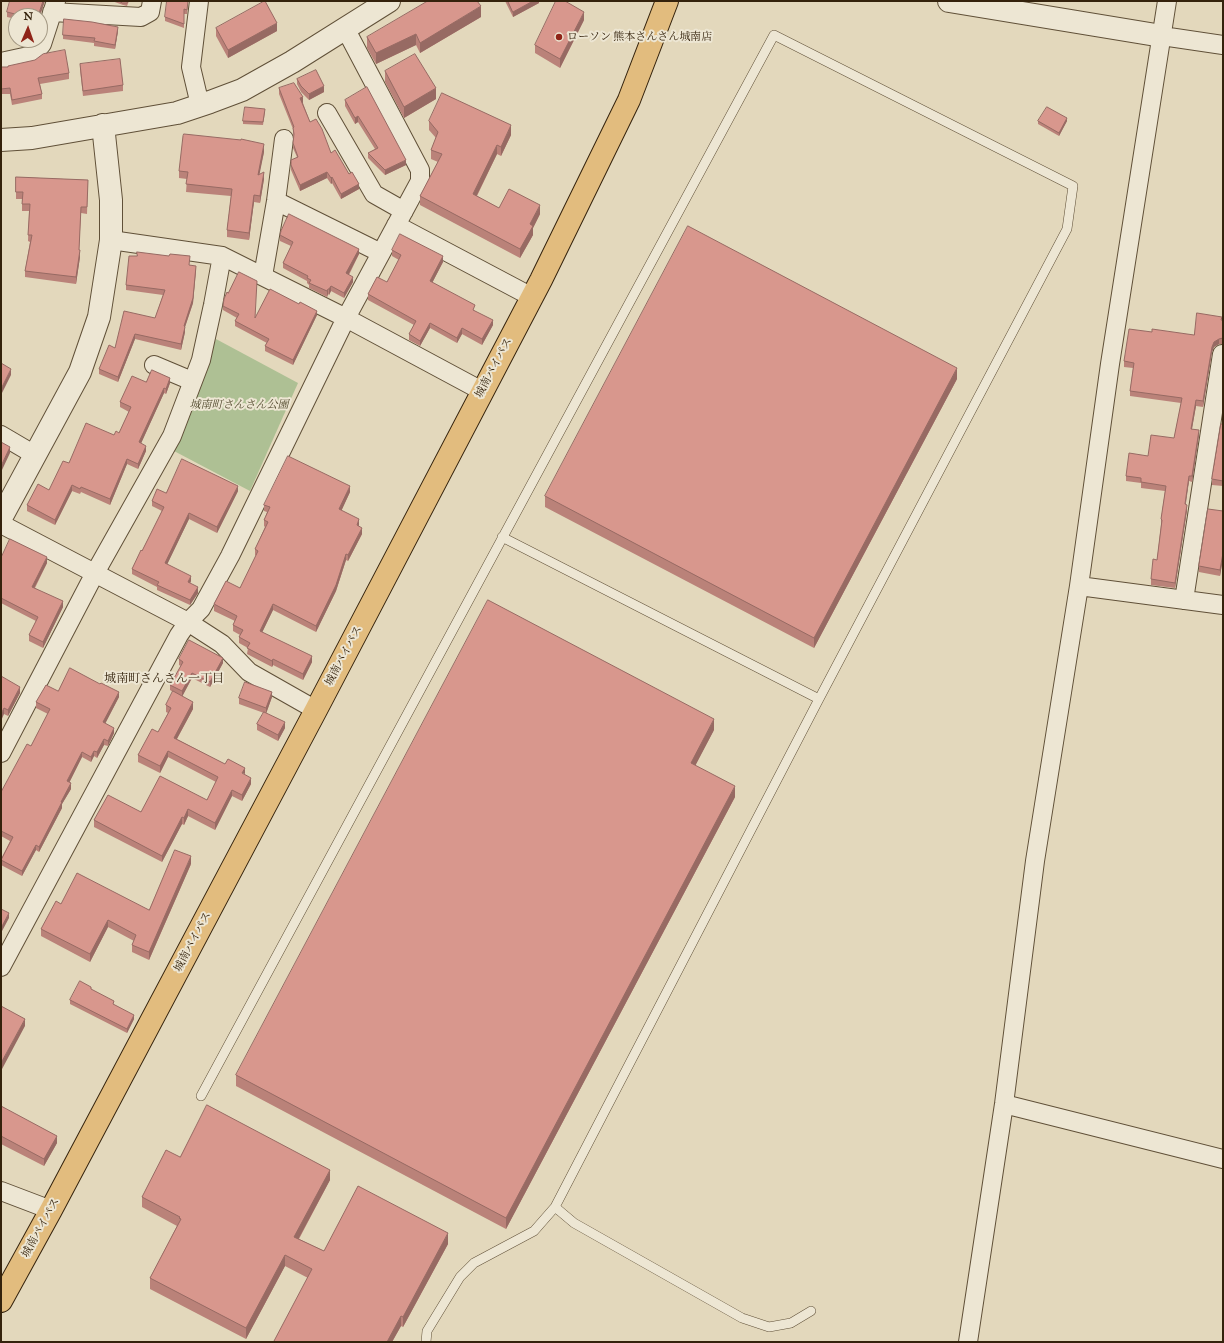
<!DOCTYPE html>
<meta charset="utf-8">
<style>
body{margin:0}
#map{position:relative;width:1224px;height:1343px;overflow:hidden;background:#e3d8bc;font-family:"IM FELL Great Primer",serif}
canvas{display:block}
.frame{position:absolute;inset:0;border:2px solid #34220c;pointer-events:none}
.north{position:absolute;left:8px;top:8px;width:40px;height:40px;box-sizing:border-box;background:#ede6d3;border:1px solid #a39883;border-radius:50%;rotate:2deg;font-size:11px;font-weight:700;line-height:16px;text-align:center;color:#34220c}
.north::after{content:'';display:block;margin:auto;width:14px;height:18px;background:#8f2418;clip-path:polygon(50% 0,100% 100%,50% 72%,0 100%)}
</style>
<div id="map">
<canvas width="1224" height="1343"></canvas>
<div class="frame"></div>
<div class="north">N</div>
</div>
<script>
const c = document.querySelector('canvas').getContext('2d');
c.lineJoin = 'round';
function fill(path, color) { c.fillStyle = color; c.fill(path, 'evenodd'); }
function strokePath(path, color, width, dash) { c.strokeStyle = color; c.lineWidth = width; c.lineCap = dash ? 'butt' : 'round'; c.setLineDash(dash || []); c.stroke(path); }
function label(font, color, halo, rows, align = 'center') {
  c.font = font + ' "IM FELL Great Primer","Noto Serif JP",serif'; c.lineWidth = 4; c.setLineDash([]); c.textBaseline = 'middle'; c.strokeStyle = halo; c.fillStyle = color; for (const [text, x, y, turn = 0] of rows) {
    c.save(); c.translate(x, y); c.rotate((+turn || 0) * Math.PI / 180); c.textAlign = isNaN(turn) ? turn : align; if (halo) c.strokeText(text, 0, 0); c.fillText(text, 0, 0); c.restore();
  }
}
fill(new Path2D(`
 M216 339 298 383 250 491 174 451Z`), '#aec094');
const service = new Path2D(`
 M502 537 819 699
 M201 1096 774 35 1073 186 1067 229 819 699 555 1207 534 1231 474 1263 460 1277 427 1331 426 1342
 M555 1207 574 1223 742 1318 769 1327 791 1323 811 1311`);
const minor = new Path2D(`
 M199 1 191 67 200 105
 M52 12 141 17 150 12 152 1
 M1162 36 1223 45
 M1 62 33 55 42 44 56 1
 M327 113 374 194 404 211
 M276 201 381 253
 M396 225 532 297
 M111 240 222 256 346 318 482 391
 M263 276 276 201 284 139
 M154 365 192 381
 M1 435 35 455
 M1 524 188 622 222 644 249 672 316 710
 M1079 586 1223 605
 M1184 600 1222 354
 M1 753 95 573 172 436 201 360 213 305 222 256
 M1 967 179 635 188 622 201 609 230 556 346 318 420 181V170L345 28
 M1004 1104 1223 1159
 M1 1191 51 1210
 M968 1342 1004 1104 1035 861 1079 586 1110 364 1167 1`);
const tertiary = new Path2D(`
 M949 1 1162 36
 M1 140 32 138 177 113 210 102 242 90 292 62 389 1
 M1 518 80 372 99 317 111 240V200L103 125`);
const trunk = new Path2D(`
 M1 1301 51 1210 316 710 541 280 629 100 667 1`);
strokePath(service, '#605038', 10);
strokePath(minor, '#605038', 20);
strokePath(tertiary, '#605038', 24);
strokePath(trunk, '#34220c', 24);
strokePath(service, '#ede6d3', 9);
strokePath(minor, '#ede6d3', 18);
strokePath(tertiary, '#ede6d3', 22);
strokePath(trunk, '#e2bc7e', 22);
fill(new Path2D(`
 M112 1H129L127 6 123 5Z
 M188 1 187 14H184V28L165 21V17Z
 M505 1H539V3L513 17Z
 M7 12 40 16H16V19L7 17Z
 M481 17 420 53 416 45 376 64 367 48V37Z
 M584 20 560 68 535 53V45Z
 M216 28 277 31 228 58 216 36Z
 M118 31 115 49 94 46V43L63 39V35Z
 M80 64 123 85V91L83 96 80 70Z
 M1 67 69 73V79L40 84 42 94V99L12 105 10 94H1Z
 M385 71 436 99 404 118 385 82Z
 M297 79 324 92 309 100 301 92 297 84Z
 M279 88 303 103 310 122 331 153 349 174 359 189 341 199 332 183 331 184 327 178 300 191 291 170V165L297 157 293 148 294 138 293 133V129L279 94Z
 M345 100 406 165 385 175 368 158V153L375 149 358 122 355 124 345 106Z
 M265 112 263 125 243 124V121Z
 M429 121 511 135 501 156 497 154 477 196 499 208 540 214 533 228V235L520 258 420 205V196L438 162 431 159V150L436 138 429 130Z
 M1038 121H1067L1059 136 1038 124Z
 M264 152 259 174 264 179 260 203 254 202 249 240 227 237V230L231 196 186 192 187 179 179 178V171Z
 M16 177 88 180 87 214 81 213 79 250 80 257 76 284 25 277V271L30 242 28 241 29 211H22V199H16Z
 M280 235 359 254 349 275 353 282 344 298 331 291 329 295 328 294 327 297 309 288V285L307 283V281L283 268V263L291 246 280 241Z
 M392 250 443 262 432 283 475 311 493 325 482 345 462 334 457 343 430 328 420 346 409 340V334L414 325 368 300V294L387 282 399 260 392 256Z
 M190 265 196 271 193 303 185 327V332L181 350 135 339 118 382 99 374V369L115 348 155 318 163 295 126 290V285Z
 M223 306 256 318 317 315 293 365 265 351V346L267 343 235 326V321L237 318 223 310Z
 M1222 320H1223V344H1219L1214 347 1212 352 1203 407 1196 406 1192 429 1199 435 1192 482 1189 481 1185 504 1187 510 1175 588 1151 585V579L1157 560 1161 525V519L1165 491 1141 488V483L1126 481V476L1148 456 1174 438 1181 403 1130 396V391L1133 368 1124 367V361L1152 332 1194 335Z
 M957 379 814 648 545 507V496Z
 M146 382 170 383 166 394 164 393 141 443 146 451 138 469 127 464 110 505 81 492 80 494 72 491 55 525 27 511V505L49 490 69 463 114 435 119 433 129 412 120 407V402Z
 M1223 424V486L1212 485V479Z
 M238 491 217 533 189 519 167 564 191 581 190 583 198 593 190 605 157 590V587L132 574V569L142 551 162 511 152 506V501L166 493Z
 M350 492 341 511 359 525V526L362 534 348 561 346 560 336 591 316 632 273 610 262 632 312 662 303 680 273 665 272 667 247 654 248 648 239 643V637L240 635 233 631V625L235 621 214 611V604L240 588 256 556 255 555V549L265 527 264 526V520L267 512 264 511V505Z
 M1223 511V558L1220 576 1199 572V566Z
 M1 558 47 563 35 588 63 607 43 648 29 641V635L36 621 1 603Z
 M179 659 223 663 210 687 192 678 182 696 193 709 177 739 245 775 251 784 242 801 232 796 215 830 188 816 184 825 182 824 162 862 94 827V820L207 800 216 782 168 757 160 773 138 762V755L158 732 168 713 166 712V705L173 692 170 690V685L181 666 179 665Z
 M1 676 20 693 8 716 4 714Z
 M58 691 119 697 105 723 114 733 108 746 104 745 97 758 94 756 91 762 82 757 69 783 71 789 62 804V808L39 852 36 850 22 876 1 865V859L10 841 1 836V792L31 746 48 714 36 708V702Z
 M272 697 266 713 285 728 278 741 257 730V724L264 713 239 704V698Z
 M714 730 695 765 735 797 506 1229 236 1086V1075Z
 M191 864 149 960 132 952V945L134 941 108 927 90 962 41 936V929L61 904 149 910Z
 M91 989 134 1019 127 1033 70 1004V1000Z
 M1 1106 57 1143 44 1166 1 1144Z
 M180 1157 330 1180 299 1239 324 1251 448 1244 403 1327 401 1326 392 1342H274L308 1278 285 1266 246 1339 150 1289V1278L177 1226 142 1207V1197Z`), '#ba8279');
fill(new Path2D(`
 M43 1H45L40 16H38Z
 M533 1H539V3L513 17V12Z
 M481 6V17L420 53V43Z
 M584 12V20L560 68V59Z
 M277 23V31L228 58V50Z
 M118 27V31L115 49V45Z
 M416 34V45L376 64V53Z
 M324 86V92L309 100V94Z
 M436 88V99L404 118V107Z
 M303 97V103L300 104V98Z
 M358 116V122L355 124V118Z
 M1067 118V121L1059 136V133Z
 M511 125V135L501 156V147Z
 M264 144V152L258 182V175Z
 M497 145V154L473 203V194Z
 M406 160V165L385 175V170Z
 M264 172V179L260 203V196Z
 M327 172V178L300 191V185Z
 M332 177V183L331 184V178Z
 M359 184V189L341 199V194Z
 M254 195V202L249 240V233Z
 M540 205V214L533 228V235L520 258V249L530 224Z
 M359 249V254L346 279V273Z
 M80 250V257L76 284V277Z
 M443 256V262L430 287V281Z
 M196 266 193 303 185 327V332L181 350V344L184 326Z
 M353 277V282L344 298V293Z
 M331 286V291L329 295V289Z
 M328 289V294L327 297V291Z
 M317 311V315L293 365V360Z
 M493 320V325L482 345V339Z
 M430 323V328L420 346V341Z
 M462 328V334L457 343V338Z
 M135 334V339L118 382V377Z
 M1219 339V344L1214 347 1212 352 1203 407V401L1212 347 1214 342Z
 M957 368V379L814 648V638Z
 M11 369V375L2 393V387Z
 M170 378V383L166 394V389Z
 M164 388V393L139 448V442Z
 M1196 400V406L1191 434V429Z
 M1199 430V435L1192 482V476Z
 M146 446V451L138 469V464Z
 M10 447V453L2 470V464Z
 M127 459V464L110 505V499Z
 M1189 476V481L1185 510V504Z
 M72 485V491L55 525V520Z
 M238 486V491L217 533V527Z
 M350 486V492L339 516V509Z
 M1187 505V510L1175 588V583Z
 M189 513V519L165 569V563Z
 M359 519V525L357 531V525Z
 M362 528V534L348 561V555Z
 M1223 553V558L1220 576V570Z
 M346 554V560L336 591 316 632V626Z
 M47 557V563L32 592V587Z
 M191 576V581L188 588V582Z
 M198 587V593L190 605V600Z
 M63 601V607L43 648V642Z
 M273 604V610L260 637V631Z
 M312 656V662L303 680V674Z
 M223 658V663L210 687V682Z
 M273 659V665L272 667V661Z
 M192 673V678L182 697V691Z
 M20 687V693L8 716V710Z
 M119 692V697L103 728V722Z
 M272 692V697L266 714V708Z
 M193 702V709L174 744V738Z
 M4 708V714L1 721V714Z
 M714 719V730L691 774V763Z
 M285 722V728L278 741V735Z
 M114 728V733L108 746V741Z
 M104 739V745L97 758V752Z
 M94 751V756L91 762V757Z
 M168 751V757L160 773V766Z
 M82 752V757L67 787V781Z
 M245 768V774L242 773Z
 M251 778V784L242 801V795Z
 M71 783V789L62 804V808L39 852V847L61 802Z
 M735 786V797L506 1229V1218Z
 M232 790V796L215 830V823Z
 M188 809V816L184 825V818Z
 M182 817V824L162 862V856Z
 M36 845V850L22 876V871Z
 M191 856V864L149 960V952Z
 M9 913V918L1 933V928Z
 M108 920V927L90 962V954Z
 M134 1015V1019L127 1033V1029Z
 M25 1019V1026L1 1071V1063Z
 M57 1136V1143L44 1166V1159Z
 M330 1170V1180L294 1247V1237Z
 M448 1233V1244L403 1327V1317Z
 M285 1255V1266L246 1339V1328Z
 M401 1316V1326L392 1342H387Z`), '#976a63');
const building = new Path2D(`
 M10 1H43L38 16H23L7 12Z
 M119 1H128L127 3H123Z
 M167 1H188L187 10 184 9V24L165 17Z
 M265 1 277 23 228 50 216 28Z
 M428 1H477L481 6 420 43 416 34 376 53 367 37Z
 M508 1H533L513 12Z
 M556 1H565L584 12 560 59 535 45Z
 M64 19 92 22 118 27 115 45 94 41 95 38 63 35Z
 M65 50 69 73 38 78 42 94 12 100 10 88 1 89V67H8V66L35 60 43 54Z
 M415 54 436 88 404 107 385 71Z
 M120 59 123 85 83 91 80 64Z
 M316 70 324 86 309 94 301 86 297 79Z
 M294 83 303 97 300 98 310 122 316 119 322 129 331 153 335 150 349 174 352 172 359 184 341 194 332 177 331 178 327 172 300 185 291 165V160L298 157 293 143 294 134 293 128 294 127 279 88Z
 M367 87 406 160 385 170 368 153 378 148 358 116 355 118 345 100Z
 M442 93 511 125 501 147 497 145 473 194 499 208 509 189 540 205 530 224 533 226 520 249 420 196 442 154 431 150 438 132 429 121Z
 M245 107 265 109 263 122 243 121Z
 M1047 107 1067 118 1059 133 1038 121Z
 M184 134 241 140V139L264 144 258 175 264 172 260 196 254 195 249 233 227 230 232 189 186 184 188 172 179 171 183 136Z
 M16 177 88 180 87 207H81L79 250H80L76 277 25 271 32 235H28L30 204H22L23 192H16Z
 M289 214 359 249 346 273 353 277 344 293 331 286 329 289H328L327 291 309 283 311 280 307 278 308 276 283 263 293 242 280 235 281 231Z
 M688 226 957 368 814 638 545 496Z
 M400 234 443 256 430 281 475 305 473 310 493 320 482 339 462 328 457 338 430 323 420 341 409 334 416 321 368 294 377 277 387 282 401 255 392 250Z
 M137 252 169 256 170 254 190 256 189 265 196 266 193 298 184 326 185 327 181 344 135 334 118 377 99 369 109 345 115 348 124 311 155 318 165 290 126 285 129 256H137Z
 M239 272 257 281 255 318 270 289 299 304 300 302 317 311 293 360 265 346 269 339 235 321 239 314 223 306 224 299 227 292 228 293Z
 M1197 313 1222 317 1221 320H1223V338L1219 339 1214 342 1212 347 1203 401 1196 400 1191 429 1199 430 1192 476H1189L1185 504 1187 505 1175 583 1151 579 1153 559 1157 560 1162 520 1161 519 1166 486 1141 482V478L1126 476 1129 453 1148 456 1151 435 1174 438 1182 398 1130 391 1134 363 1124 361 1129 329 1152 332V329L1194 335Z
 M1 363 11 369 2 387H1Z
 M152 370 170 378 166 389 164 388 139 442 146 446 138 464 127 459 110 499 81 487 80 489 72 485 55 520 27 505 38 484 49 490 63 461 69 463 86 423 114 435 116 431 119 433 131 407 120 402 132 376 146 382Z
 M1221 424H1223V481L1212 479Z
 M1 442 10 447 2 464 1 463Z
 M288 456 350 486 339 509 359 519 357 525 362 528 348 555 346 554 336 585 316 626 273 604 260 631 312 656 303 674 273 659 272 661 247 648 250 643 239 637 243 630 233 625 237 616 214 604 226 581 240 588 258 551 255 549 268 522 264 520 270 507 264 505Z
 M182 459 238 486 217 527 189 513 165 563 191 576 188 582 198 587 190 600 157 585 159 582 132 569 141 550 142 551 164 507 152 501 157 489 166 493Z
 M1208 509 1223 511V553L1220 570 1199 566Z
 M10 539 47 557 32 587 63 601 43 642 29 635 38 617 1 598V558Z
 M488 600 714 719 691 763 735 786 506 1218 236 1075Z
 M189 640 223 658 210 682 192 673 182 691 170 685 183 662 179 659Z
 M70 668 100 684 101 683 119 692 103 722 114 728 108 741 104 739 97 752 94 751 91 757 82 752 67 781 71 783 61 802H62L39 847 36 845 22 871 1 860 13 837 1 831V792L27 744 31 746 50 709 36 702 46 685 58 691Z
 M1 676 20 687 8 710 4 708 1 714Z
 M245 682 272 692 266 708 239 698Z
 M173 691 193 702 174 738 225 764 228 759 245 768 242 773 251 778 242 795 232 790 215 823 188 809 184 818 182 817 162 856 94 820 108 795 141 812 160 776 207 800 218 777 168 751 160 766 138 755 152 729 158 732 171 708 166 705Z
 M264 712 285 722 278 735 257 724Z
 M175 850 191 856 149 952 132 945 136 935 108 920 90 954 41 929 56 901 61 904 77 873 149 910Z
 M1 909 9 913 1 928Z
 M80 981 91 987V989L114 1001 113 1004 134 1015 127 1029 70 1000Z
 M1 1006 25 1019 1 1063Z
 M207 1105 330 1170 294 1237 324 1251 358 1186 448 1233 403 1317 401 1316 387 1342H276L274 1341 312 1269 285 1255 246 1328 150 1278 181 1219 179 1218 180 1217 142 1197 166 1150 180 1157Z
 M1 1106 57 1136 44 1159 1 1136Z`);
fill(building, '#d8978d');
strokePath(building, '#976a63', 1);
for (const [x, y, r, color] of [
 [559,37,4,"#8f2418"]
]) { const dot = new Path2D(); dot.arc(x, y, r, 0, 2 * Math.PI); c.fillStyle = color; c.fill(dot); strokePath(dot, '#ede6d3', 1.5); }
label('11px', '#34220c', '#ede6d3', [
 ["ローソン 熊本さんさん城南店",567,37]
], 'left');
label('11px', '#34220c', '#ede6d3', [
 ["城南バイパス",494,368,-62],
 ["城南バイパス",344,656,-62],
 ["城南バイパス",193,942,-62],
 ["城南バイパス",41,1228,-61]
]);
label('italic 11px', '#524a2e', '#ede6d3', [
 ["城南町さんさん公園",239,405]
]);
label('12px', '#34220c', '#ede6d3', [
 ["城南町さんさん一丁目",164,679]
]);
</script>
